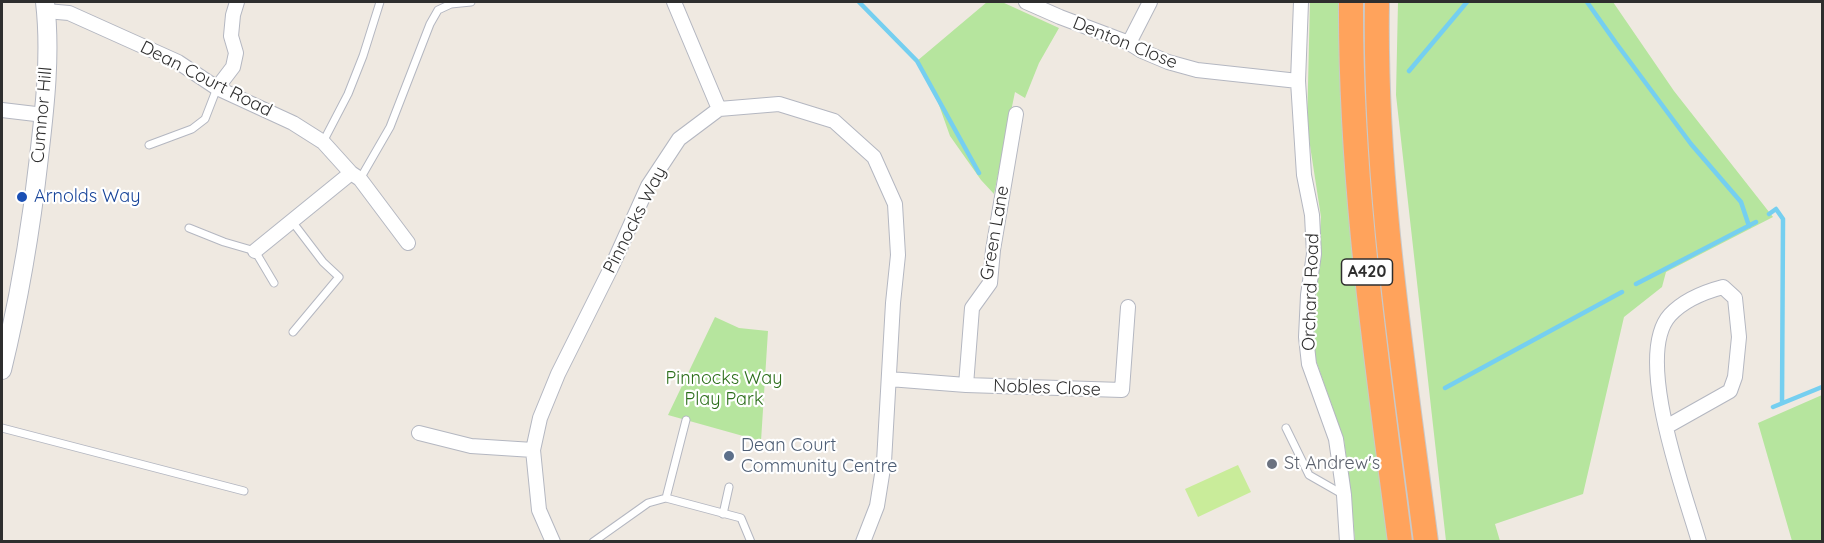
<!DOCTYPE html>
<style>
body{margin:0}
#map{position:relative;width:1824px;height:543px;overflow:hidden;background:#efe9e1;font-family:Quicksand,sans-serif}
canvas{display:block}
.frame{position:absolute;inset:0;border:3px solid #2e2e2e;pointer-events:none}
</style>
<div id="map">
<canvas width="1824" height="543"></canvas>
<div class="frame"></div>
</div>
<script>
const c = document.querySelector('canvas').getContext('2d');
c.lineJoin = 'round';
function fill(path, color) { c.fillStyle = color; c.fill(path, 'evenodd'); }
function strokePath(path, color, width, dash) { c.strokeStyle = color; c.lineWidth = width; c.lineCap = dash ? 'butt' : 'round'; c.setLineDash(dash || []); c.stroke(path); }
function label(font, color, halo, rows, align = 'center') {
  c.font = font + ' Quicksand,sans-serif'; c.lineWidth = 4.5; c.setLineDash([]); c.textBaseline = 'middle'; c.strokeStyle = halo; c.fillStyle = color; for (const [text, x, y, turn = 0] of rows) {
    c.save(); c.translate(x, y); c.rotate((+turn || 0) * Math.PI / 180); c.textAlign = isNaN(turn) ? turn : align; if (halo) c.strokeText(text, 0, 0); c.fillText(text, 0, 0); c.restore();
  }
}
fill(new Path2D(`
 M987 2H1002L1059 28 1039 63 1025 98 1015 92 994 194 981 180 950 136 934 91 917 61Z
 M1310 2H1344L1392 541H1355L1350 486 1344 440 1313 352 1321 217 1307 126Z
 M1398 2H1613L1674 91 1773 217 1666 272 1662 287 1624 317 1583 494 1495 524 1500 541H1446L1396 95Z
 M715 317 739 328 768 331 761 441 668 415Z
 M1822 395V541H1792L1758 423Z`), '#b6e59e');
fill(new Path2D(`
 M1238 465 1251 492 1198 517 1185 489Z`), '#c9ec9a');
strokePath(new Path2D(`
 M859 2 917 61 979 173
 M1587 2 1616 43 1691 144 1741 202 1749 226
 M1409 71 1467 2
 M1769 214 1776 209 1783 219 1782 403
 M1636 284 1756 222
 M1445 388 1622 292
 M1773 407 1822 387`), '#75cff0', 4.5);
const lane = new Path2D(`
 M323 142 348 94 363 56 380 2
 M149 145 192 129 205 119 217 88
 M360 179 390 127 430 24 438 10 451 4 471 2
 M291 220 323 262 339 277 293 332
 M189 228 224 242 255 251 274 283
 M2 428 244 491
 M1286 428 1309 475 1344 495
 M666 498 686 420
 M723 514 729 487
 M593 542 648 503 666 498 741 518 751 542`);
const street = new Path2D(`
 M674 2 719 109
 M1026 2 1060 17 1129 43 1142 51 1168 62 1197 70 1298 81
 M1301 2 1298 81 1304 175 1312 215 1314 254 1308 295 1306 337 1309 364 1336 439 1344 495 1347 542
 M46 11 69 13 178 62 217 88 293 123 323 142 351 173 360 179 408 243
 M1129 43 1150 2
 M217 88 233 67 236 53 231 36 233 15 237 2
 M2 110 44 115
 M255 251 351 173
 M889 379 966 385 1122 390 1128 307
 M966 385 972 308 990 283 993 250 1016 114
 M1666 427 1730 391 1735 377 1739 337 1735 298 1723 287C1704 292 1684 300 1670 315 1633 356 1685 493 1699 542
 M419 433 471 446 533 450
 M553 542 539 510 533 450 540 418 558 374 612 266 648 186 679 139 719 109 779 104 834 121 874 157 895 204 898 255 893 303 884 462 877 506 863 542`);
const secondary = new Path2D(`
 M2 370C19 300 31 229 39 157 45 106 51 53 45 2`);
const highway = new Path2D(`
 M1351 2C1350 183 1377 362 1400 542
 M1377 2C1374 182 1403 362 1426 542`);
strokePath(lane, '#b4b7c1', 9);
strokePath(street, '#b4b7c1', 16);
strokePath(secondary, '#b4b7c1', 20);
strokePath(highway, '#c9c9c9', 26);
strokePath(lane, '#fff', 7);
strokePath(street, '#fff', 14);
strokePath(secondary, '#fff', 18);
strokePath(highway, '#ffa35c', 24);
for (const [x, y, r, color] of [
 [22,197,6,"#1a4fb4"],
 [729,456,6,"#5c6f8a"],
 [1272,464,6,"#6b7280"]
]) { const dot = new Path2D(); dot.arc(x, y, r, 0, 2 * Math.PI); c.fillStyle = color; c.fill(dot); strokePath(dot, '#fff', 2); }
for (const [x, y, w] of [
 [1367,272,51]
]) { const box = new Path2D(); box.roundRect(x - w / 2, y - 13, w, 26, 4.5); c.fillStyle = '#fff'; c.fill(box); strokePath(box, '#2e2e2e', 1.5); }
label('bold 16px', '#2e2e2e', null, [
 ["A420",1367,272]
]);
label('18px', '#2e2e2e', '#fff', [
 ["Denton Close",1125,43,22],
 ["Dean Court Road",206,79,27],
 ["Cumnor Hill",42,115,-85],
 ["Pinnocks Way",635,220,-63],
 ["Green Lane",995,233,-80],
 ["Orchard Road",1311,292,-88],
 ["Nobles Close",1047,388,2]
]);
label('18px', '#164399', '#fff', [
 ["Arnolds Way",34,197]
], 'left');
label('18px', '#2c6e1b', '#fff', [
 ["Pinnocks Way",724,379],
 ["Play Park",724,400]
]);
label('18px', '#4e5e75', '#fff', [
 ["Dean Court",741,446],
 ["Community Centre",741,467]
], 'left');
label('18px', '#5b616d', '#fff', [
 ["St Andrew's",1284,464]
], 'left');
</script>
